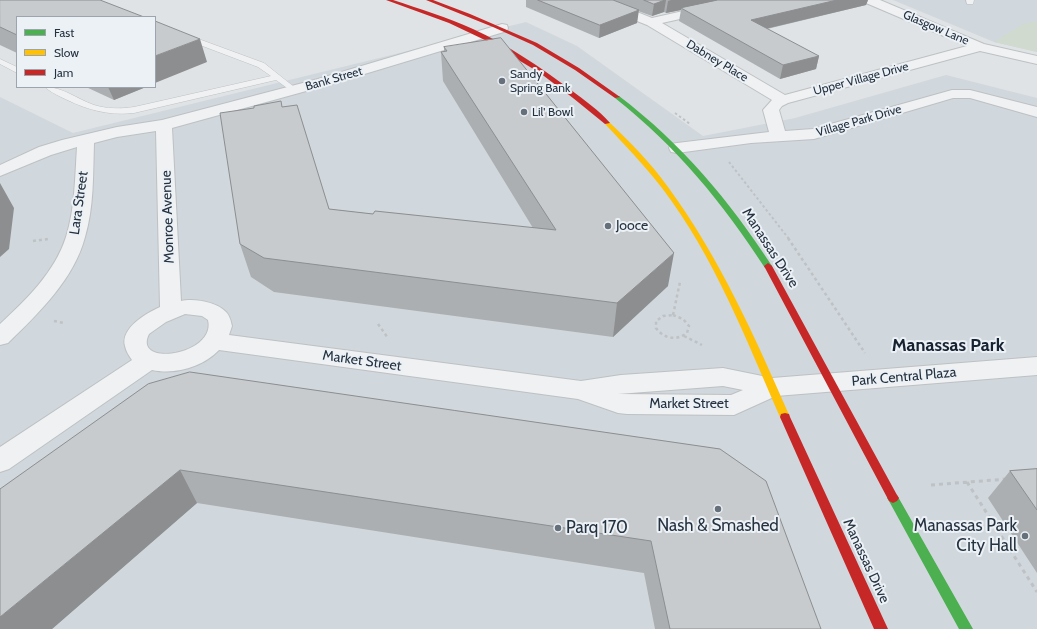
<!DOCTYPE html>
<style>
body{margin:0}
#map{position:relative;width:1037px;height:629px;overflow:hidden;background:#e0e3e5;font-family:Cabin,sans-serif}
canvas{display:block}
.legend{position:absolute;left:16px;top:16px;width:140px;height:72px;box-sizing:border-box;background:#ecf1f6;border:1px solid #9ca5ad;margin:0;padding:5px 7px;list-style:none;font-size:12px;color:#253240}
.legend li{display:flex;align-items:center;gap:8px;height:20px}
.legend b{width:20px;border:1px solid #9ca5ad}
</style>
<div id="map">
<canvas width="1037" height="629"></canvas>
<ul class="legend">
<li><b style="height:5px;background:#4caf50"></b>Fast</li>
<li><b style="height:5px;background:#ffc107"></b>Slow</li>
<li><b style="height:5px;background:#c62828"></b>Jam</li>
</ul>
</div>
<script>
const c = document.querySelector('canvas').getContext('2d');
c.lineJoin = 'round';
function fill(path, color) { c.fillStyle = color; c.fill(path, 'evenodd'); }
function strokePath(path, color, width, dash) { c.strokeStyle = color; c.lineWidth = width; c.lineCap = dash ? 'butt' : 'round'; c.setLineDash(dash || []); c.stroke(path); }
function label(font, color, halo, rows, align = 'center') {
  c.font = font + ' Cabin,sans-serif'; c.lineWidth = 4; c.setLineDash([]); c.textBaseline = 'middle'; c.strokeStyle = halo; c.fillStyle = color; for (const [text, x, y, turn = 0] of rows) {
    c.save(); c.translate(x, y); c.rotate((+turn || 0) * Math.PI / 180); c.textAlign = isNaN(turn) ? turn : align; if (halo) c.strokeText(text, 0, 0); c.fillText(text, 0, 0); c.restore();
  }
}
fill(new Path2D(`
 M893 0H1037V52L994 42Z
 M526 22 577 46 703 136 795 118 946 75 1037 98V629H0V97L73 133Z`), '#d0d7dd');
fill(new Path2D(`
 M1037 21V52L994 42 1023 24Z`), '#d1dacf');
const lane = new Path2D(`
 M966 0H974L973 4H967Z
 M155 23 264 63 298 90 294 93 276 80 134 113C107 116 85 109 61 97 55 94 49 91 45 87 63 87 77 99 94 105 107 109 120 109 134 107L271 76 258 67 155 28Z
 M0 59 17 67V73L0 64Z`);
const street = new Path2D(`
 M590 0H607L652 18 732 0H754L752 3 662 23 785 95 967 46 866 3 864 0H880L984 44 1037 56V64L980 51 788 103 782 106 779 110 785 131 813 129 952 90H970L1037 107V117L970 98H953L814 139 751 143 677 153 671 152 669 148 671 144 677 143 769 132 763 110 772 100 647 25 592 3Z
 M502 24 507 25 508 28 507 31 328 85 172 128 181 301C194 298 217 302 226 312 230 316 231 322 232 326L229 335 581 381 621 375 723 368 772 378 1037 357V375L776 396 734 415 627 414 618 413 578 399 219 350C203 367 175 375 152 370L9 469 0 472V447L132 360C129 356 126 351 125 346 120 328 147 313 160 307L156 131 117 137 94 143C93 174 94 207 85 237 74 279 39 313 8 343L0 345V324C26 300 55 272 66 237 75 209 75 177 77 147L51 155 0 176V165L39 147 62 140 117 127 162 120 318 79ZM185 314 202 316 208 320C217 355 132 368 149 334L166 322ZM723 386 743 390 731 395 618 394Z`);
strokePath(lane, '#bec1c3', 1);
strokePath(street, '#bec1c3', 2);
strokePath(new Path2D(`
 M675 113 690 124
 M729 162 789 239`), '#bfc2c5', 2, [2.5, 2.5]);
strokePath(new Path2D(`
 M788 238 865 353
 M33 241 48 239
 M673 315 683 319 689 326 687 333C676 341 664 339 656 328V321L663 316Z
 M673 315 680 282
 M54 321 64 323
 M378 324 388 338
 M684 336 702 345`), '#bfc2c5', 2.5, [3, 3]);
strokePath(new Path2D(`
 M967 482 1037 592
 M931 485 1007 479`), '#bfc2c5', 3, [4, 4]);
fill(lane, '#eff1f2');
fill(street, '#eff1f2');
fill(new Path2D(`
 M615 96H619C682 144 729 200 772 266L771 268H765C722 202 677 147 615 98Z
 M893 493 897 495 973 629H959L889 501 887 498 889 495Z`), '#4caf50');
fill(new Path2D(`
 M607 121 609 122C630 142 651 163 668 187 720 258 755 337 790 417L789 420 785 421 781 420 780 417C746 339 714 256 662 188 644 165 625 145 605 124V122Z`), '#ffc107');
fill(new Path2D(`
 M386 0H393C420 9 447 17 473 29 508 45 540 67 571 90 584 100 599 110 610 123L605 124 573 98 540 73 487 41 449 23Z
 M426 0H433L470 14 537 43 579 68 620 97 615 98 575 70 533 45 493 27Z
 M768 263 772 266 897 495 899 498 897 501 893 503 889 501 764 266Z
 M785 413 789 414 790 417 888 629H874L780 417 781 414Z`), '#c62828');
fill(new Path2D(`
 M0 0 17 17V53L0 45Z
 M526 0H868L866 5 767 29 819 56 816 69 780 79 679 21 681 10 666 13 664 12 652 16 638 11 637 23 599 38 526 7Z
 M444 47 668 286 613 337 274 292 251 277 240 244 282 107 329 209 373 214 533 228 443 81 441 52H444Z
 M86 87H146L114 100Z
 M148 384 720 449 821 629H655L644 573 197 503 52 629Z
 M1037 469V573L988 498 1010 471Z`), '#acafb1');
fill(new Path2D(`
 M665 0H666L664 12 652 16 654 4Z
 M671 0H725L681 8V10L666 13 668 1Z
 M837 0H868L866 5 748 33 751 20Z
 M639 10 637 23 599 38 600 25Z
 M200 39 207 62 155 83V56Z
 M819 56 816 69 780 79 783 65Z
 M108 87H146L114 100Z
 M0 183 14 208 9 249 0 257Z
 M674 253 668 286 613 337 617 303Z
 M180 470 197 503 52 629H0V617Z`), '#8c8e90');
const building = new Path2D(`
 M0 0H100L144 17H17V35L0 27Z
 M538 0H613L639 10 600 25Z
 M644 0H665L654 4Z
 M718 0H837L751 20 819 56 783 65 681 8Z
 M155 21 200 39 155 56Z
 M501 38 674 253 617 303 264 258 240 244 220 113 254 108V106L281 101 282 107 297 105 329 209 373 214 375 211 556 230 441 52 447 51 444 47Z
 M190 372 720 449 766 481 821 629H670L651 541 180 470 0 617V489L148 384Z
 M1037 469V510L1010 471Z`);
fill(building, '#c8cbce');
strokePath(building, '#8c8e90', 1);
for (const [x, y, r, color] of [
 [502,81,4,"#66707a"],
 [524,112,4,"#66707a"],
 [608,226,4,"#66707a"],
 [718,509,4,"#66707a"],
 [558,528,4,"#66707a"],
 [1025,536,4,"#66707a"]
]) { const dot = new Path2D(); dot.arc(x, y, r, 0, 2 * Math.PI); c.fillStyle = color; c.fill(dot); strokePath(dot, '#ecf1f6', 1.5); }
label('12px', '#253240', '#ecf1f6', [
 ["Glasgow Lane",936,28,23],
 ["Dabney Place",717,61,31],
 ["Bank Street",334,79,-16],
 ["Upper Village Drive",861,79,-15],
 ["Village Park Drive",859,121,-16]
]);
label('12px', '#253240', '#ecf1f6', [
 ["Sandy",510,74],
 ["Spring Bank",510,88],
 ["Lil' Bowl",532,112]
], 'left');
label('14px', '#253240', '#ecf1f6', [
 ["Lara Street",79,203,-82],
 ["Monroe Avenue",168,217,-92],
 ["Manassas Drive",770,248,57],
 ["Market Street",362,361,8],
 ["Park Central Plaza",904,377,-5],
 ["Market Street",689,404],
 ["Manassas Drive",866,561,65]
]);
label('14px', '#253240', '#ecf1f6', [
 ["Jooce",616,226]
], 'left');
label('17px', '#253240', '#ecf1f6', [
 ["Nash & Smashed",718,526],
 ["Manassas Park",1017,526,"right"],
 ["City Hall",1017,546,"right"],
 ["Parq 170",566,528,"left"]
]);
label('bold 18px', '#172331', '#ecf1f6', [
 ["Manassas Park",948,346]
]);
</script>
